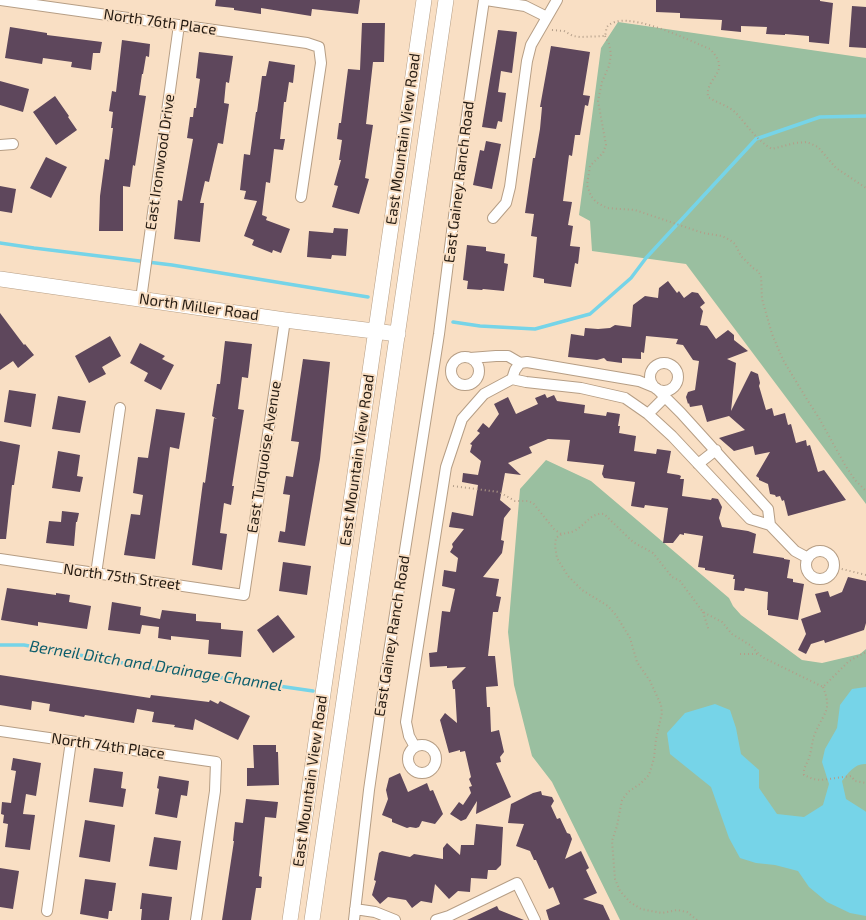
<!DOCTYPE html>
<style>
body{margin:0}
canvas{display:block;background:#f9dfc4}
</style>
<canvas width="866" height="920"></canvas>
<script>
const c = document.querySelector('canvas').getContext('2d');
c.lineJoin = 'round';
function fill(path, color) { c.fillStyle = color; c.fill(path, 'evenodd'); }
function strokePath(path, color, width, dash) { c.strokeStyle = color; c.lineWidth = width; c.lineCap = dash ? 'butt' : 'round'; c.setLineDash(dash || []); c.stroke(path); }
function label(font, color, halo, rows, align = 'center') {
  c.font = font + ' "Exo 2",sans-serif'; c.lineWidth = 4; c.setLineDash([]); c.textBaseline = 'middle'; c.strokeStyle = halo; c.fillStyle = color; for (const [text, x, y, turn = 0] of rows) {
    c.save(); c.translate(x, y); c.rotate((+turn || 0) * Math.PI / 180); c.textAlign = isNaN(turn) ? turn : align; if (halo) c.strokeText(text, 0, 0); c.fillText(text, 0, 0); c.restore();
  }
}
fill(new Path2D(`
 M618 22 866 58V504L686 264 592 251 590 221 579 215 601 48Z
 M546 460 591 481 729 598 733 606 741 615 802 660 822 663 860 654 866 649V920H620L552 782 532 756 514 685 508 632 520 489Z`), '#9abfa0');
fill(new Path2D(`
 M866 687V764C855 763 848 773 842 781L846 799 865 811 866 812V916L850 913 827 902 809 887 798 871 775 865 756 863 740 858 729 838 711 787 670 754 667 733 685 713 715 704 730 710 736 728 741 754 759 770V788L777 814 804 817 823 805 829 784 822 762 825 749 837 728 840 705 852 689Z`), '#76d4e8');
strokePath(new Path2D(`
 M0 243 34 248 172 265 368 297
 M453 322 480 326 535 329 590 314 631 278 646 258 756 139 820 117 866 116
 M0 645H24L134 665 313 691`), '#76d4e8', 3.5);
fill(new Path2D(`
 M216 0H360L358 14 312 9 311 16 261 8V14L234 10V8L215 6Z
 M656 0H820V1L833 3 829 44 809 42V36L785 34V35L766 34 767 27 741 26V32L721 30 722 20 680 18V13L656 12Z
 M852 6 866 7V48L849 47Z
 M362 23H385L384 62H373L366 124 373 125 365 178 369 179 359 214 332 207 338 186 334 185 341 160H339L342 140 337 139 339 123H341L348 69 360 70Z
 M10 27 47 33V35L102 42 100 53H93L91 70 71 67 72 62 43 58 42 64 5 58Z
 M498 30 517 32 512 73 501 71 498 92 506 93 502 122 498 121 496 129 482 127Z
 M122 40 150 44 149 57 146 56 143 74H142L139 95 146 96 135 166 133 165 130 187 123 186V231H99L100 196 105 159 109 160 113 128H111L113 112 109 111 112 91 116 92Z
 M551 46 590 52 583 95 590 96 588 106 585 105 580 135H575L572 156 569 155 563 201 572 202 568 225 573 226 570 246 580 247 578 264 575 263 571 287 544 283V279L533 277 537 237 531 236 534 214 525 213 533 158H535L540 129 542 107H540Z
 M199 52 233 56 229 83 226 82 224 103 229 104 223 144 218 143 209 182 205 181 200 203H204L200 242 174 239 178 200 182 201 193 139 187 138 190 117H193L194 108H196L200 79 196 78Z
 M269 61 295 65 293 83 289 82 286 102H284L280 139H285L283 150 274 149 270 183 266 182 262 215 267 217 266 220 290 229 281 253 273 250 272 253 252 245 254 240 244 236 257 201 244 199 246 191 240 190 244 154 250 155 256 112H257L262 76H266Z
 M0 81 29 89 23 112 0 105Z
 M55 96 69 116 68 117 77 130 56 145 33 112Z
 M486 141 501 144 492 189 473 185 480 150 484 151Z
 M46 157 67 167 51 198 30 188Z
 M0 186 16 189 12 213 0 211Z
 M334 228 348 229 346 256 332 255 331 259 307 257 309 231 333 233Z
 M467 245 486 247V251L505 254 504 263 508 264 504 291 483 289 482 290 467 289 468 281 463 280Z
 M668 281 677 293 679 291 684 298 692 292 698 293 705 303 700 307 703 311 700 325 707 326 716 339 728 330 734 335V340L748 351 727 359 736 363 731 411 751 371 758 374 760 383 759 386 766 410 772 408 774 416 785 413 788 425 791 424 796 443 806 440 807 446 810 445 818 472 824 470 846 500 788 516 784 500 782 501 780 496 776 497 775 495 770 494 768 484 759 480V478L756 476 770 452 755 455 753 446 734 451 719 438 745 430 729 416 707 422 702 405 690 407 689 403 688 404 686 397 688 392 695 390 699 361 693 360 683 345 676 344 678 339 646 336 644 353 641 352V359L622 358V363L607 361 604 358 597 360 568 357 571 334 584 336 585 328 598 329 610 328 615 325 631 327 633 305 645 296 658 298 659 288Z
 M0 313 24 345 25 344 34 355 18 368 13 361 0 370Z
 M110 336 121 356 102 367 106 374 89 383 75 356Z
 M225 341 252 344 248 378 242 377 238 409 244 410 232 486H234L231 505 224 503 220 533 227 534 222 570 192 565 203 482 205 483 214 418 217 419 212 416 217 384H220Z
 M140 343 165 356 162 359 174 365 161 390 144 381 148 373 130 363Z
 M303 359 330 362 320 459 305 546 278 542 280 531 285 532 290 495 283 494 286 476 293 477 299 442 291 441Z
 M9 390 36 394 31 427 4 422Z
 M545 394 547 398 554 395 557 401 585 405 584 413 606 416 607 412 620 414 618 426H620L619 433 636 436 634 451 656 454 657 449 671 451 667 473 679 475 681 476 680 479H684L682 496 711 500 712 498 718 499 722 507 719 518 722 527 748 531 756 534 753 553 784 558V559L790 560 787 578 793 579V582L804 584 798 620 768 615V610H767L768 592 745 588 744 591 734 590 735 579H733L734 575 705 570V568L698 567 703 536 684 533V535L680 534 673 543H663L668 508 645 505 644 508 631 506 635 482 604 478 602 474 604 465 567 461 570 440 548 439 529 447 532 453 508 463 521 475 505 473 500 500 511 509 504 518 501 540 504 541 502 553 483 577 499 579 496 596 501 597 498 612H493L488 656H495L498 686 486 687 487 707H490L491 732 499 730 504 752 500 757 501 762 496 763 511 797 476 814 477 801 466 819 461 821 450 814 459 802 463 805 471 793 469 787 472 786 469 779 471 777 465 751 460 752V750L449 753 440 720 445 713 457 723 455 689H453L452 681 466 667 447 668V666L430 667 429 653 437 652 442 611 450 612 455 589 442 586 444 570 456 572 458 558 450 552 453 547 452 544 464 529 449 527 452 512 473 516 478 485 462 482 463 473 478 475 481 461 470 452 472 445 470 444 480 433 477 431 483 423 489 428 499 414 494 404 508 397 516 414 538 404 535 398Z
 M58 396 86 401 80 433 52 429Z
 M156 409 185 413 179 449 170 447 155 559 124 555 131 514 140 515 143 495 133 493 138 457 148 458Z
 M0 441 20 445 14 485H12L6 539H0Z
 M58 451 80 455 77 476 83 477 80 492 52 488Z
 M62 511 79 513 77 522H76L74 546 46 543 49 521 61 522Z
 M283 562 311 566 307 595 279 591Z
 M848 577 866 581V623L864 630 825 643 824 640 811 644 806 654 798 650 806 634 801 619 821 612 815 594 828 591 830 597 842 592Z
 M7 588 56 595V593L70 595 69 602 91 606 87 629 38 622V626L1 620Z
 M112 602 141 607 140 615 160 619 162 610 196 614V621L221 623V629L243 631 241 657 208 654 209 640 171 636V640L158 638 159 627 142 625 140 634 108 630Z
 M278 615 295 637 273 653 257 630Z
 M0 675 150 698 151 695 209 702 210 700 218 704 220 701 250 716 238 740 195 719 193 730 174 727 175 725 152 722 154 712 137 709 134 723 85 715 84 717 49 711 50 704 32 701 31 710 0 705Z
 M253 745H276V752H278L279 785 247 786V768H254Z
 M13 758 41 763 36 796 26 794 23 814 35 815 30 850 5 847 8 824 3 823 4 815 1 814 2 802 11 803 16 771 11 770Z
 M94 768 123 772 121 788 126 789 123 807 89 802Z
 M400 773 408 792 427 783 430 791 433 790 443 814 435 824 422 821 419 827 416 828 410 827 407 828 392 822V819L382 815 388 799 386 790 389 778Z
 M159 776 189 781 187 796 181 795 177 818 155 814 159 789 157 788Z
 M541 791 542 795 552 797 554 801 551 806 557 819 560 818 567 833 570 834 572 839 565 859 581 851 589 868 586 870 597 893 583 899 603 905 610 920H549L546 910 560 904 553 887 549 889 536 860H534L530 851 516 846 524 824 508 823 511 804 533 793Z
 M246 799 278 802 276 818 265 817 259 876 262 877 261 888H256L251 920H222L234 841H233L235 822 243 823Z
 M85 820 115 825 110 862 79 857Z
 M476 824 503 827 501 865 496 870H488L487 879 471 878 470 892 458 891 449 899 435 884 432 903 421 901 412 908 406 900 388 897 380 904 372 895 376 881 374 880 379 853 382 851 410 857 414 854 443 859V848L447 843 460 855 461 845H474Z
 M154 837 181 841 177 870 149 866Z
 M0 868 19 871 13 909 0 907Z
 M85 879 116 883 112 911H109L108 919 80 914Z
 M142 893 172 897 169 920H141L142 909H140Z
 M497 906 499 910 524 920H467Z`), '#5e475c');
const street = new Path2D(`
 M0 0 307 43 319 47 321 63 301 197
 M486 0 525 6 547 17
 M0 145 13 144
 M493 218 506 203 510 187 527 61 531 45 557 0
 M141 299 179 25
 M451 371a14 14 0 1 1 28 0a14 14 0 1 1-28 0Z
 M470 358 496 356H508L520 363
 M650 377a14 14 0 1 1 28 0a14 14 0 1 1-28 0Z
 M512 379 515 370 520 363 527 362 639 381 656 388 681 413 768 509 770 525
 M648 414 665 397
 M698 464 716 450
 M806 565a14 14 0 1 1 28 0a14 14 0 1 1-28 0Z
 M0 559 244 595 285 320
 M96 574 120 408
 M0 731 216 762 215 791 196 920
 M408 759a14 14 0 1 1 28 0a14 14 0 1 1-28 0Z
 M415 747 409 736 406 722 446 467 462 419 484 394 512 379 526 382 581 388 625 398 648 414 672 436 750 519 770 525 795 551 808 558
 M355 909 375 912 395 920
 M47 911 71 741
 M354 920 369 790 386 671 439 334 465 129 484 0
 M436 920 449 916 517 883 535 920`);
const secondary = new Path2D(`
 M0 279 285 320 398 334
 M290 920 424 0
 M312 920 446 0`);
strokePath(street, '#b69e85', 12);
strokePath(secondary, '#b69e85', 16);
strokePath(new Path2D(`
 M552 30 564 31 573 36 580 37 605 36C606 33 606 29 607 27 623 7 690 41 710 49 733 73 705 76 708 97 717 103 729 106 736 113 748 126 756 140 772 149L795 143 807 142 818 147 836 168 866 188
 M605 36 609 44 611 54 609 66 602 82 598 101 606 145 603 153 590 166 587 185 591 196 596 202 607 208 635 210 703 233 722 236 730 240 735 244 741 256 753 268 758 271 761 276 762 299 772 334 783 360 808 401 819 418 845 465 855 480 866 491
 M453 486 499 492 515 501H528L533 503 554 529 561 534
 M834 567 866 575
 M703 612 709 631
 M740 654H759
 M823 687C832 710 825 711 816 731 812 739 812 749 809 758 807 764 803 768 804 775L813 779 821 780 851 776 855 781 866 783
 M697 920 687 912 677 910 662 913 641 909 630 902 620 891 615 879 612 841 617 826 622 800 628 792 640 784 649 775 654 758 656 739 662 713 661 705 650 681 637 662 630 638 616 615 608 606 582 590 568 576 557 558 555 546 556 538C563 532 567 534 574 531 586 525 591 512 604 514L633 542 653 553 672 577 680 581 703 612 722 622 732 634 750 645 762 657 823 687 849 661 866 652`), '#b39e89', 2, [1, 3]);
strokePath(street, '#fff', 10);
strokePath(secondary, '#fff', 15);
label('15px', '#251b12', '#f9dfc4', [
 ["North 76th Place",160,22,8],
 ["East Mountain View Road",403,139,-82],
 ["East Ironwood Drive",160,162,-82],
 ["East Gainey Ranch Road",459,182,-83],
 ["North Miller Road",199,307,8],
 ["East Turquoise Avenue",264,457,-81],
 ["East Mountain View Road",357,460,-82],
 ["North 75th Street",122,577,8],
 ["East Gainey Ranch Road",392,636,-81],
 ["North 74th Place",108,746,8],
 ["East Mountain View Road",310,781,-82]
]);
label('italic 16px', '#0d5e6c', '#f9dfc4', [
 ["Berneil Ditch and Drainage Channel",156,666,9]
]);
</script>
